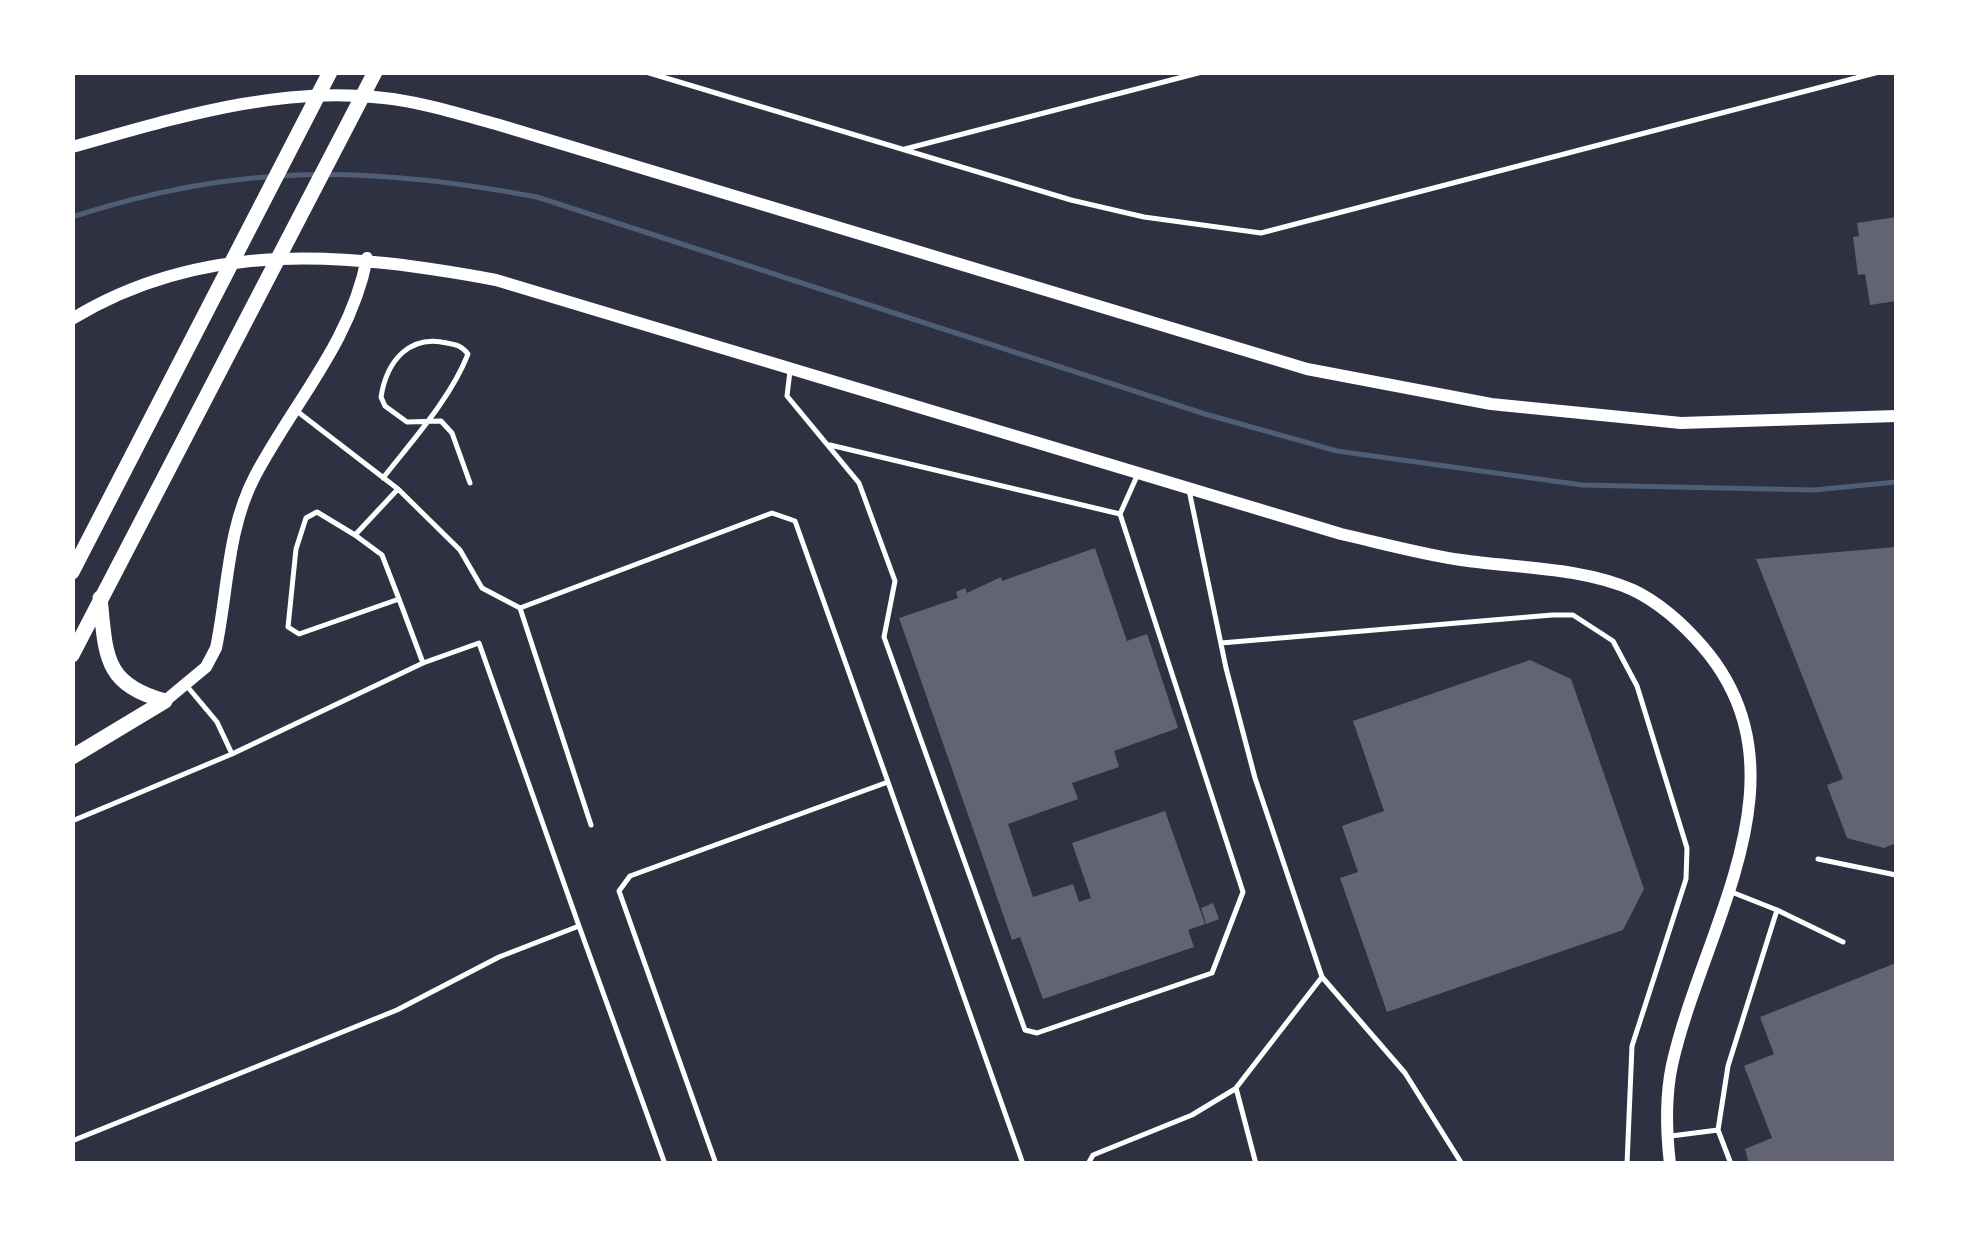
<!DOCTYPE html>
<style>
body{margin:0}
#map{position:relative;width:1969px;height:1236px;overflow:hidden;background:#2d3142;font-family:Overpass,sans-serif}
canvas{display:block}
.frame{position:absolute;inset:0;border:75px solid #fff;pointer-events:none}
</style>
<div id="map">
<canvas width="1969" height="1236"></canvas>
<div class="frame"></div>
</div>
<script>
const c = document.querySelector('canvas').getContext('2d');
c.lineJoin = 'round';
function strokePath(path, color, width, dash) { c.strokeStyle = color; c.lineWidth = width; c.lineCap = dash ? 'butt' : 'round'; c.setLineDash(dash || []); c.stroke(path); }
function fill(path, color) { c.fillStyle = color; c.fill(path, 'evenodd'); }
strokePath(new Path2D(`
 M72 217C237 163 368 165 537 197L1205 414 1337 451 1582 485 1814 490 1896 482`), '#4f5d75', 5);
fill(new Path2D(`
 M1896 217V301L1870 305 1865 274 1858 275 1853 237 1859 236 1857 223Z
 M1896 547V843L1884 848 1847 838 1827 785 1843 779 1756 559Z
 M1095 548 1127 641 1147 634 1178 728 1114 751 1119 767 1072 783 1078 799 1008 824 1033 897 1073 884 1079 902 1091 898 1072 843 1165 811 1205 924 1188 930 1194 947 1043 999 1020 937 1012 940 899 618 958 598 956 592 965 588 967 593 1001 577 1002 581Z
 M1530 660 1571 679 1644 889 1623 930 1387 1012 1340 878 1358 872 1342 826 1384 811 1353 721Z
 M1213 903 1219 919 1206 924 1201 908Z
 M1896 963V1164H1749L1745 1149 1772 1138 1744 1066 1774 1054 1760 1017Z`), '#626471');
strokePath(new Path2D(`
 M646 72 1071 200 1144 217 1261 233 1879 72
 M905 149 1202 72
 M790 371 787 396 859 483 895 581 884 637 1025 1030 1037 1033 1212 973 1243 892 1120 514 1137 476
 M830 445 1120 514
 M383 478C412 441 451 398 468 354 462 346 457 345 447 343 410 334 387 360 381 397L385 406 407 422 441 421 452 433 470 483
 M398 489 460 550 482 588 520 608 772 513 795 521 888 782 630 876 619 891 716 1164
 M1189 490 1226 668 1255 778 1322 977 1405 1073 1462 1164
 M355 535 382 555 399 599
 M520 608 591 825
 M1221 643 1552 615H1573L1613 641 1637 686 1687 848 1686 879 1632 1046 1627 1164
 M232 754 423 663
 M888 782 1023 1164
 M72 821 232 754 217 722 186 685
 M1818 859 1896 875
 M1729 891 1777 910
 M579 926 665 1164
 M1671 1136 1718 1130
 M72 1141 397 1010 499 957 579 926 479 643 423 663 399 599 299 634 288 627 296 549 306 518 317 512 355 535 398 489 298 412
 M1088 1164 1093 1155 1192 1115 1235 1089
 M1256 1164 1236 1088 1322 977
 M1731 1164 1718 1130 1728 1066 1777 910 1843 942`), '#fff', 5);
strokePath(new Path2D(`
 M72 147C173 119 277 85 384 98 422 102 459 114 496 124L1307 369 1491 404 1681 423 1896 416
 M72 319C204 238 351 253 496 280L1341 534C1381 543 1421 554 1461 560 1515 568 1582 567 1633 590 1660 603 1684 625 1703 647 1813 775 1702 929 1672 1065 1665 1098 1666 1130 1670 1164
 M165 701 206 667 216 648C228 591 227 529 255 476 294 402 351 342 367 258`), '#fff', 12);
strokePath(new Path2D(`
 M72 572 330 72
 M100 598C106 655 103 684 165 701
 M72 655 375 72
 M72 757 165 701`), '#fff', 15);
</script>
